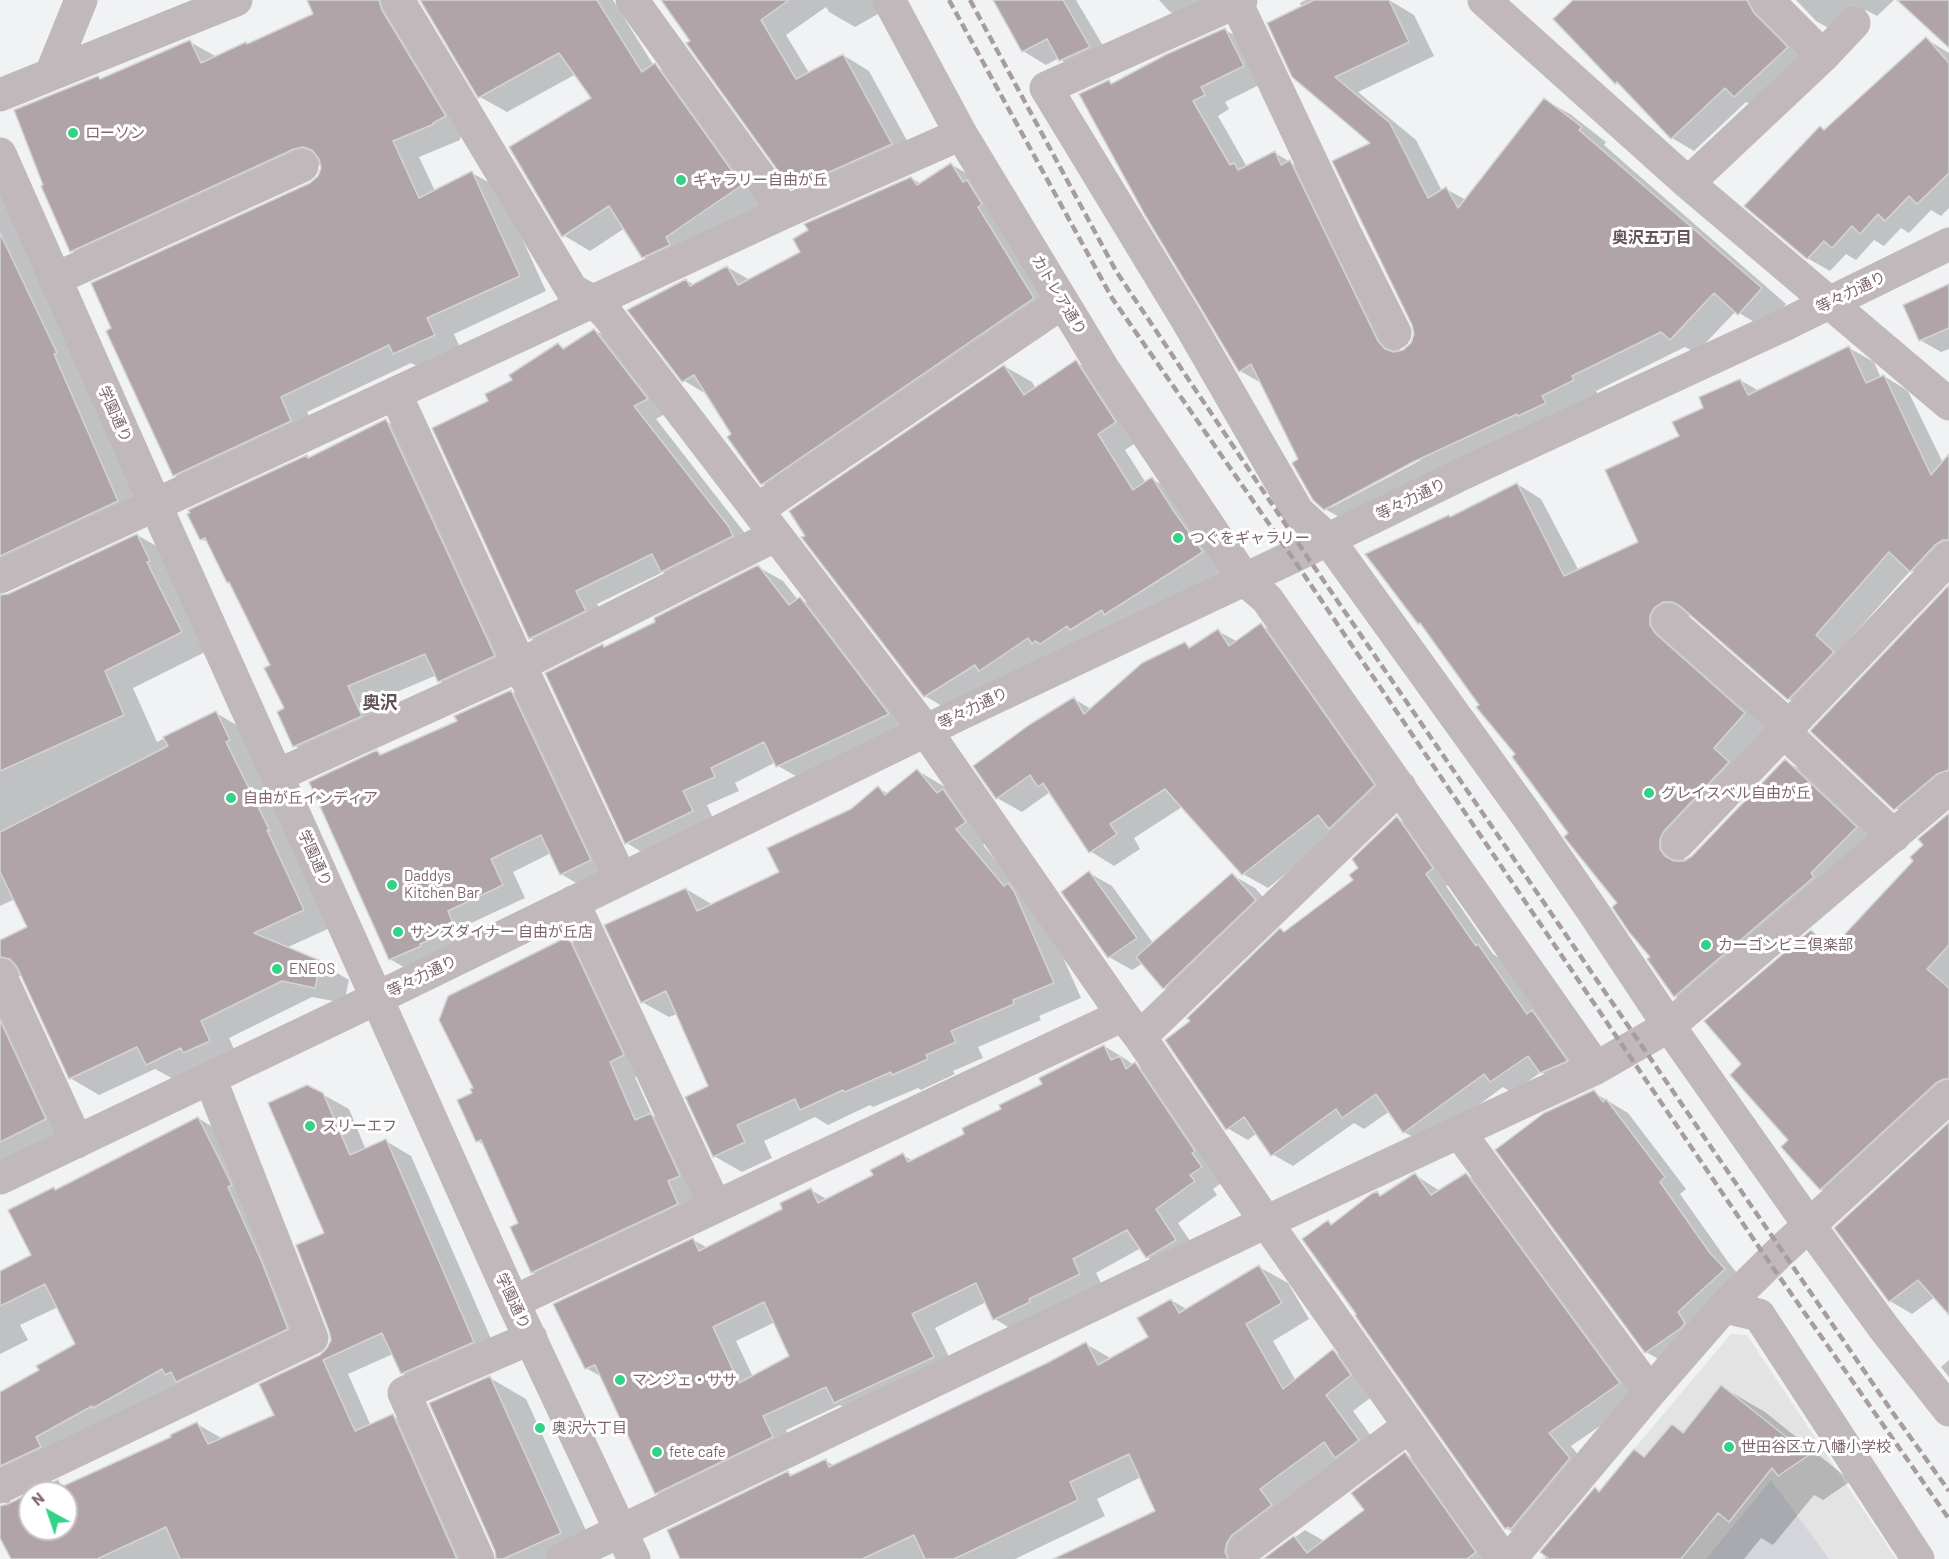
<!DOCTYPE html>
<meta charset="utf-8">
<style>
body{margin:0}
#map{position:relative;width:1949px;height:1559px;overflow:hidden;background:#f0f2f3;font-family:Barlow,sans-serif}
canvas{display:block}
.north{position:absolute;left:18px;top:1481px;width:60px;height:60px;box-sizing:border-box;background:#fff;border:2px solid #cbc1c4;border-radius:50%;rotate:320deg;font-size:16px;font-weight:700;line-height:24px;text-align:center;color:#7e656c}
.north::after{content:'';display:block;margin:auto;width:21px;height:27px;background:#32d287;clip-path:polygon(50% 0,100% 100%,50% 72%,0 100%)}
</style>
<div id="map">
<canvas width="1949" height="1559"></canvas>
<div class="north">N</div>
</div>
<script>
const c = document.querySelector('canvas').getContext('2d');
c.lineJoin = 'round';
function fill(path, color) { c.fillStyle = color; c.fill(path, 'evenodd'); }
function strokePath(path, color, width, dash) { c.strokeStyle = color; c.lineWidth = width; c.lineCap = dash ? 'butt' : 'round'; c.setLineDash(dash || []); c.stroke(path); }
function label(font, color, halo, rows, align = 'center') {
  c.font = font + ' Barlow,"Noto Sans JP",sans-serif'; c.lineWidth = 6; c.setLineDash([]); c.textBaseline = 'middle'; c.strokeStyle = halo; c.fillStyle = color; for (const [text, x, y, turn = 0] of rows) {
    c.save(); c.translate(x, y); c.rotate((+turn || 0) * Math.PI / 180); c.textAlign = isNaN(turn) ? turn : align; if (halo) c.strokeText(text, 0, 0); c.fillText(text, 0, 0); c.restore();
  }
}
fill(new Path2D(`
 M1731 1334 1747 1335 1896 1559H1541Z`), '#e3e3e4');
fill(new Path2D(`
 M1771 1480 1829 1559H1706Z`), '#d4d5dc');
fill(new Path2D(`
 M309 0H415L472 132 460 138V140L419 157 435 191 472 173 499 188 546 291 454 334 461 350 421 368 411 363 307 412 318 436 201 491 174 475 311 184 319 177 322 169 321 164 98 266 71 251 98 77 102 80 190 42 217 57 315 15Z
 M422 0H613L654 66 682 81 768 201 671 272 643 257 625 228 590 251 563 235 593 99 576 74 507 112 480 97Z
 M663 0H879L885 10 855 27 829 12 826 7 786 35 809 73 843 55 869 71 917 159 819 203 792 188Z
 M995 0H1076L1112 61 1084 74 1061 60 1059 58 1046 65 1023 51Z
 M1159 0H1238L1192 25 1169 11Z
 M1306 0H1389L1414 15 1434 56 1358 92 1416 140 1442 191 1446 189 1466 200 1545 100 1570 114 1606 142 1604 145 1786 304 1764 328 1736 311 1696 353 1685 347 1596 391 1598 395 1350 523 1325 509 1263 384 1240 371 1109 82 1113 84 1225 30 1250 44 1269 80 1225 102 1229 109 1218 116 1247 167 1275 153 1315 177 1401 352 1412 344 1415 334 1373 143 1293 76 1302 8 1300 3ZM1419 457 1421 460 1332 507V504Z
 M1576 0H1777L1810 61 1758 109 1746 102 1694 151 1672 138 1623 87 1616 83Z
 M1796 0H1894L1877 16 1866 10 1839 34 1816 21Z
 M1926 39 1949 53V208L1941 216 1931 210 1909 233 1901 228 1884 246 1874 240 1856 260 1846 254 1830 271 1807 258 1826 131Z
 M952 165 975 178 1056 312 785 497 762 483 733 434 706 394 683 380 686 280 694 285 727 267 750 280 802 253 911 178 921 184Z
 M0 183 146 518 0 574Z
 M1949 286V349L1941 352 1920 340Z
 M594 330 617 343 669 412 656 419 751 541 685 584 663 572 597 604 607 623 552 651 530 638 490 402 558 345 566 349Z
 M1849 348 1874 362 1881 378 1884 376 1908 391 1943 463 1949 456V571L1936 585 1911 570 1840 650 1814 713 1789 699 1693 615 1687 616 1769 728 1684 854 1685 862 1693 857 1785 761 1810 775 1881 842 1700 1010 1675 996 1619 904 1517 755 1426 627 1419 623 1449 516 1452 518 1517 484 1541 499 1579 571 1640 543 1681 437 1705 409 1740 380 1759 391Z
 M1076 362 1104 378 1143 438 1125 450 1146 483 1152 479 1180 495 1230 568 952 712 925 696 1004 366 1032 382 1036 389Z
 M386 421 413 436 521 671 466 696 439 681 437 675 373 702 387 732 321 762 295 746 279 712 286 709 272 665 232 584 228 582 210 544 202 539 189 514 307 457 310 458Z
 M137 535 167 552 211 649 133 688 157 742 216 713 245 730 332 927 286 948 320 963 349 980 344 1003 312 997 229 1038 238 1058 177 1081 155 1069 99 1095 70 1078 22 974 14 981 74 1135 0 1165V941L29 928 15 899 0 906V608Z
 M758 567 783 581 798 600 800 599 825 613 913 728 803 780 778 766 776 762 735 783 739 791 707 805 716 825 651 858 627 843 547 674 602 646 606 648 657 622Z
 M1949 587V786L1916 820 1892 806Z
 M1261 625 1286 639 1399 800 1338 832 1268 888 1243 874 1182 807 1134 838 1140 849 1114 866 1090 851 1050 792 1022 812 997 798 975 767 1074 699 1091 709 1185 644 1192 648 1218 631 1238 642Z
 M511 691 533 704 613 873 583 887 561 874 551 853 513 872 525 898 469 924 477 941 412 972 390 959 377 752 383 755 459 722Z
 M918 771 945 787 993 838 983 845 1023 893 1041 908 1081 998 1039 1016 1041 1020 978 1047 983 1058 953 1071 955 1074 921 1090 918 1088 873 1107 870 1105 828 1125 815 1117 764 1141 772 1158 742 1172 714 1156 710 1086 677 1014 669 1017 642 1002 686 889 713 905 781 873 878 788 889 794Z
 M1949 815V1105L1845 1203 1821 1189 1743 1064 1811 932 1836 946 1915 861Z
 M1397 818 1417 830 1453 881 1446 886 1493 954 1499 958 1587 1073 1562 1084 1541 1072 1512 1093 1503 1087 1425 1144 1404 1132 1390 1111 1364 1129 1354 1123 1293 1166 1272 1154 1257 1133 1248 1140 1227 1128 1192 1022 1281 930 1285 932 1355 880 1360 868Z
 M1089 873 1112 886 1153 943 1232 875 1255 888 1278 914 1187 1001 1164 988 1143 963 1132 970 1109 957Z
 M567 939 593 954 649 1070 635 1077 652 1115 677 1129 703 1219 558 1287 532 1272 520 1224 486 1146 477 1141 474 1094Z
 M1104 1046 1127 1060 1133 1065 1135 1064 1158 1078 1224 1181 1213 1189 1217 1195 1178 1223 1198 1253 1171 1271 1147 1257 1141 1248 1096 1273 1103 1287 1018 1333 995 1319 986 1302 935 1328 956 1371 859 1416 840 1405 786 1430 795 1451 680 1506 656 1493 602 1377 586 1368 693 1240 708 1248 784 1210 811 1190 828 1200 875 1176 903 1155 913 1161 966 1134ZM775 1322 791 1357 753 1377 736 1341Z
 M1593 1092 1628 1113 1686 1189 1680 1194 1731 1266 1745 1282 1667 1364 1646 1352Z
 M322 1094 349 1109 366 1150 386 1141 411 1156 499 1357 427 1388 402 1373 393 1354 348 1374 371 1426 393 1416 418 1431 476 1559H13L0 1534V1507L10 1505 0 1500V1394L41 1371 77 1345 58 1307 20 1325 28 1340 0 1354V1272L33 1256 54 1189 57 1190 198 1118 226 1135 315 1345 13 1492 9 1505 30 1495V1529H66L173 1438 197 1424 223 1439 276 1415 321 1356 329 1349 332 1340 326 1233Z
 M1949 1126V1312L1935 1297 1912 1314 1890 1301Z
 M1466 1174 1489 1188 1642 1397 1571 1446 1592 1472 1529 1541 1506 1528 1328 1222 1334 1225 1376 1193 1382 1196 1415 1175 1440 1191Z
 M1259 1267 1288 1283 1309 1319 1273 1341 1296 1381 1333 1351 1361 1367 1378 1392 1353 1411 1386 1457 1255 1559H1078L1157 1512 1141 1477 1097 1499 1105 1516 1015 1559H682L788 1473 794 1476 826 1461 835 1466 1086 1344 1112 1359 1150 1337 1171 1300 1188 1310Z
 M1949 1360V1377L1941 1367Z
 M490 1378 526 1399 599 1559H498Z
 M1722 1387 1765 1412 1851 1481 1823 1500 1814 1495 1773 1545 1761 1538 1744 1559H1545L1635 1451 1645 1457 1672 1426 1685 1433Z
 M1405 1454 1433 1470 1496 1559H1266L1305 1530 1324 1541 1366 1510Z`), '#0003');
const building = new Path2D(`
 M307 0H379L382 10 446 116 433 123 434 124 393 141 419 198 472 171 520 276 427 318 435 335 393 354 389 345 281 397 291 421 173 476 106 331 111 328 91 283 310 183 318 176 321 168 319 159 312 150 303 147 294 149 70 252 41 186 43 185 14 110 98 76 100 79 190 40 201 63 246 42 247 44 313 14Z
 M420 0H597L642 72 655 63 742 185 666 237 670 245 642 258 609 206 562 237 509 147 591 98 559 53 478 98Z
 M661 0H789L761 20 796 79 843 54 892 144 791 189 686 43 690 41Z
 M993 0H1063L1090 47 1059 61 1047 39 1022 52Z
 M1314 0H1389L1409 42 1335 77 1390 123 1428 198 1446 187 1458 208 1544 98 1582 127 1579 130 1762 288 1738 315 1714 293 1670 340 1661 332 1572 376 1574 380 1542 396 1546 403 1518 416 1517 414 1413 462 1324 510 1313 500 1292 463 1298 459 1251 364 1239 372 1145 215 1079 94 1109 80 1111 84 1167 54 1225 28 1244 66 1201 87 1205 95 1193 101 1230 165 1234 163 1238 170 1275 151 1281 165 1290 160 1378 341 1385 349 1394 352 1403 350 1411 343 1414 334 1412 325 1332 161 1370 143 1292 77 1267 23Z
 M1573 0H1747L1754 13 1788 47 1734 97 1725 88 1671 139 1617 82 1615 84 1553 19Z
 M1897 0H1949V48Z
 M1926 37 1949 63V173L1917 204 1909 196 1885 221 1878 214 1860 234 1852 226 1832 248 1824 241 1807 259 1744 206 1820 126 1824 130Z
 M951 163 963 182 967 180 982 204 978 207 1034 298 761 485 727 437 731 434 694 375 682 382 627 310 686 279 690 286 727 266 738 285 800 252 793 239 808 230 804 224 911 177 917 185Z
 M0 233 57 353 54 354 118 501 0 556Z
 M1949 284V328L1919 341 1903 305Z
 M594 329 648 399 634 406 729 527 733 536 661 572 652 554 576 591 586 611 529 639 432 428 488 401 485 394 512 380 509 375 558 343 563 349Z
 M1849 346 1866 383 1884 375 1931 475 1949 454V540H1943L1935 545 1910 572 1889 552 1816 635 1834 652 1788 700 1680 606 1672 602H1663L1654 608 1650 616V625L1656 634 1745 713 1714 748 1729 762 1664 831 1660 839V849L1665 856 1674 861H1684L1692 856 1785 759 1857 827 1811 873 1814 877 1674 997 1647 959 1650 957 1629 932 1612 907 1617 903 1564 837 1568 833 1512 757 1515 754 1476 707 1479 705 1420 623 1418 624 1365 554 1449 515 1450 517 1517 483 1564 576 1638 542 1605 470 1679 436 1672 422 1703 408 1699 397 1740 379 1748 395Z
 M1076 360 1116 422 1098 434 1133 490 1152 477 1173 510 1203 552 1104 615 1102 610 1070 630 1067 626 1040 644 1035 641 1032 644 1028 638 979 671 975 665 924 697 801 537 805 536 789 511 1004 365 1024 395Z
 M386 419 495 656 438 682 425 654 348 686 362 716 293 747 277 712 284 708 264 668 270 665 229 582 227 583 205 538 200 540 187 514 190 513 188 510 307 455 308 458Z
 M137 534 150 561 147 562 182 632 105 671 124 715 0 771V595L8 594Z
 M758 565 789 605 800 597 889 714 776 767 764 742 711 768 715 777 683 791 693 811 625 844 545 673 603 644 604 647 655 622 654 618Z
 M1949 585V770L1937 774 1894 810 1810 731Z
 M1261 623 1375 785 1329 829 1318 815 1242 875 1165 789 1110 824 1117 834 1089 853 1043 783 1038 787 1030 775 996 799 973 766 1029 725 1074 697 1084 714 1142 663 1185 642 1189 648 1218 629 1229 646Z
 M511 690 591 860 560 875 541 835 491 859 503 885 448 911 455 928 420 944 421 946 389 960 309 782 377 750 380 755 457 721 454 716Z
 M216 711 230 740 226 742 270 831 267 830 304 910 254 933 321 961 315 988 282 981 201 1021 210 1041 183 1053 181 1048 146 1065 137 1047 69 1079 17 967 10 959 0 957V940L27 927 0 872V832L168 746 163 737Z
 M917 769 937 793 943 789 966 822 956 829 1004 886 1008 883 1014 891 1054 983 1013 1000 1014 1004 951 1031 956 1042 926 1055 928 1059 892 1075 891 1072 845 1092 843 1090 800 1110 795 1099 737 1125 745 1142 713 1157 685 1097 708 1086 666 991 641 1003 604 925 686 888 697 911 779 872 767 848 851 809 878 786 885 795Z
 M1949 813V945L1927 969 1949 988V1079H1944L1936 1083 1820 1190 1781 1147 1788 1140 1730 1075 1741 1064 1704 1021 1811 930 1830 950 1913 861 1910 857 1923 845 1918 839Z
 M1397 816 1433 868 1426 874 1476 946 1478 944 1527 1014 1532 1010 1568 1061 1540 1073 1528 1056 1490 1082 1484 1074 1403 1133 1376 1094 1342 1118 1336 1109 1271 1156 1244 1117 1226 1130 1165 1040 1190 1021 1187 1018 1280 928 1284 932 1353 880 1349 875 1358 868 1352 859Z
 M1089 871 1137 938 1108 958 1061 892Z
 M1232 873 1256 900 1163 989 1136 957Z
 M567 937 569 941 570 940 624 1055 610 1062 635 1120 651 1113 680 1176 668 1181 678 1204 531 1273 510 1227 518 1223 481 1140 476 1142 457 1100 472 1093 470 1089 473 1088 439 1020 448 996Z
 M0 1020 46 1119 0 1142Z
 M1104 1045 1111 1060 1120 1056 1126 1069 1135 1062 1195 1151 1192 1153 1202 1167 1190 1175 1195 1181 1156 1209 1176 1240 1146 1258 1127 1230 1073 1259 1080 1274 1029 1299 1030 1302 993 1320 976 1283 912 1314 934 1357 834 1403 826 1387 763 1416 773 1437 655 1494 595 1365 585 1369 553 1304 693 1238 699 1251 782 1209 780 1203 811 1188 818 1203 873 1175 870 1170 903 1153 908 1162 964 1134 962 1128 1001 1109 999 1105 1042 1084 1039 1078ZM764 1302 789 1356 739 1383 713 1327Z
 M307 1085 323 1093 350 1155 386 1139 474 1342 401 1374 382 1333 323 1360 355 1431 393 1414 457 1559H180L166 1527 97 1559H11L0 1538V1506L8 1504 30 1493V1529H66V1493H31L58 1480 61 1487 171 1437 170 1435 197 1422 208 1444 274 1415 259 1384 320 1355 327 1348 331 1340 329 1331 296 1245 324 1233 268 1103Z
 M1594 1090 1603 1102 1606 1099 1665 1177 1660 1182 1710 1253 1725 1269 1678 1312 1685 1323 1681 1328 1645 1353 1495 1150 1544 1113Z
 M198 1117 232 1185 228 1187 261 1260 288 1329 176 1382 171 1372 165 1375 162 1369 93 1408 92 1406 36 1437 41 1447 0 1466V1392L39 1370 36 1366 75 1344 45 1284 0 1306V1271L31 1255 8 1210 54 1187 55 1190Z
 M1949 1122V1315L1918 1280 1889 1302 1834 1228Z
 M1415 1173 1431 1195 1466 1173 1620 1383 1549 1433 1570 1458 1511 1529 1508 1527 1505 1529 1362 1326 1355 1315 1356 1314 1302 1239 1328 1220 1331 1225 1371 1194 1377 1191 1380 1196Z
 M1259 1265 1282 1303 1246 1324 1283 1389 1333 1349 1351 1375 1326 1395 1359 1440 1335 1458 1324 1442 1260 1489 1272 1505 1232 1535 1227 1543 1225 1552 1228 1559H1053L1155 1511 1129 1454 1070 1482 1078 1500 954 1559H925L914 1535 862 1559H680L667 1530 788 1471 790 1476 826 1459 829 1467 1047 1363 1086 1342 1098 1365 1148 1337 1137 1318 1171 1299 1179 1313Z
 M490 1376 561 1533 503 1559H496L495 1551 429 1403Z
 M1721 1385 1809 1455 1778 1476 1772 1468 1729 1522 1718 1513 1681 1559H1549L1540 1552 1595 1487 1599 1492 1634 1449 1644 1457 1672 1424 1683 1433Z
 M1405 1452 1476 1552 1467 1559H1263L1294 1536 1307 1553 1364 1510 1351 1493Z`);
fill(building, '#b0a4a8');
strokePath(building, '#d3d4d5', 1.5);
strokePath(new Path2D(`
 M398 0 572 290 592 301 606 313 926 731 1123 1015 1140 1037 1266 1222 1503 1559
 M632 0 785 212
 M889 0 961 134 1104 370 1245 580 1267 599 1596 1068
 M1241 0 1046 88 1187 320 1298 512 1328 539 1528 817 1592 910 1669 1026 1809 1225 1884 1328 1949 1410
 M1484 0 1688 183 1949 404
 M1767 0 1823 56
 M1236 2 1347 237 1395 333
 M51 74 81 0
 M0 95 236 0
 M0 154 155 504 513 1302 634 1559
 M1688 183 1823 56 1854 23
 M55 279 302 166
 M395 393 520 665 621 879
 M757 510 1063 302
 M0 577 785 212 961 134
 M1668 620 1789 726
 M1783 731 1894 836
 M278 775 520 665 776 535
 M1678 843 1949 558
 M573 902 715 1206
 M0 975 77 1142
 M1140 1037 1400 787
 M1459 1132 1650 1392
 M0 1178 344 1014 958 715 1292 557 1462 474 1786 324 1949 244
 M513 1302 1123 1015
 M1724 1307 1759 1315 1918 1559
 M0 1487 312 1338 210 1078
 M1244 1550 1409 1426
 M478 1559 404 1393 531 1338
 M562 1559 1249 1230 1596 1068 1669 1026 1949 788
 M1510 1559 1650 1392 1724 1307 1782 1250 1949 1097`), '#c0b8ba', 33);
strokePath(new Path2D(`
 M949 0 1112 298 1292 557 1769 1262 1949 1519
 M970 0 1116 271 1304 552 1893 1413 1949 1491`), '#a79da0', 4.5, [9, 4.5]);
for (const [x, y, r, color] of [
 [73,133,6,"#32d287"],
 [681,180,6,"#32d287"],
 [1178,538,6,"#32d287"],
 [1649,793,6,"#32d287"],
 [231,798,6,"#32d287"],
 [392,885,6,"#32d287"],
 [398,932,6,"#32d287"],
 [1706,945,6,"#32d287"],
 [277,969,6,"#32d287"],
 [310,1126,6,"#32d287"],
 [620,1380,6,"#32d287"],
 [540,1428,6,"#32d287"],
 [1729,1447,6,"#32d287"],
 [657,1452,6,"#32d287"]
]) { const dot = new Path2D(); dot.arc(x, y, r, 0, 2 * Math.PI); c.fillStyle = color; c.fill(dot); strokePath(dot, '#fff', 2); }
label('15px', '#7e656c', '#fff', [
 ["ローソン",85,133],
 ["ギャラリー自由が丘",693,180],
 ["つぐをギャラリー",1190,538],
 ["グレイスベル自由が丘",1661,793],
 ["自由が丘インディア",243,798],
 ["Daddys",404,876],
 ["Kitchen Bar",404,893],
 ["サンズダイナー 自由が丘店",410,932],
 ["カーゴンビニ倶楽部",1718,945],
 ["ENEOS",289,969],
 ["スリーエフ",322,1126],
 ["マンジェ・ササ",632,1380],
 ["奥沢六丁目",552,1428],
 ["世田谷区立八幡小学校",1741,1447],
 ["fete cafe",669,1452]
], 'left');
label('15px', '#7e656c', '#fff', [
 ["等々力通り",1851,292,-26],
 ["カトレア通り",1059,295,59],
 ["学園通り",115,414,66],
 ["等々力通り",1411,499,-26],
 ["等々力通り",973,708,-26],
 ["学園通り",315,858,66],
 ["等々力通り",422,976,-26],
 ["学園通り",513,1301,65]
]);
label('bold 16px', '#645257', '#fff', [
 ["奥沢五丁目",1652,238]
]);
label('bold 18px', '#645257', '#fff', [
 ["奥沢",380,703]
]);
</script>
